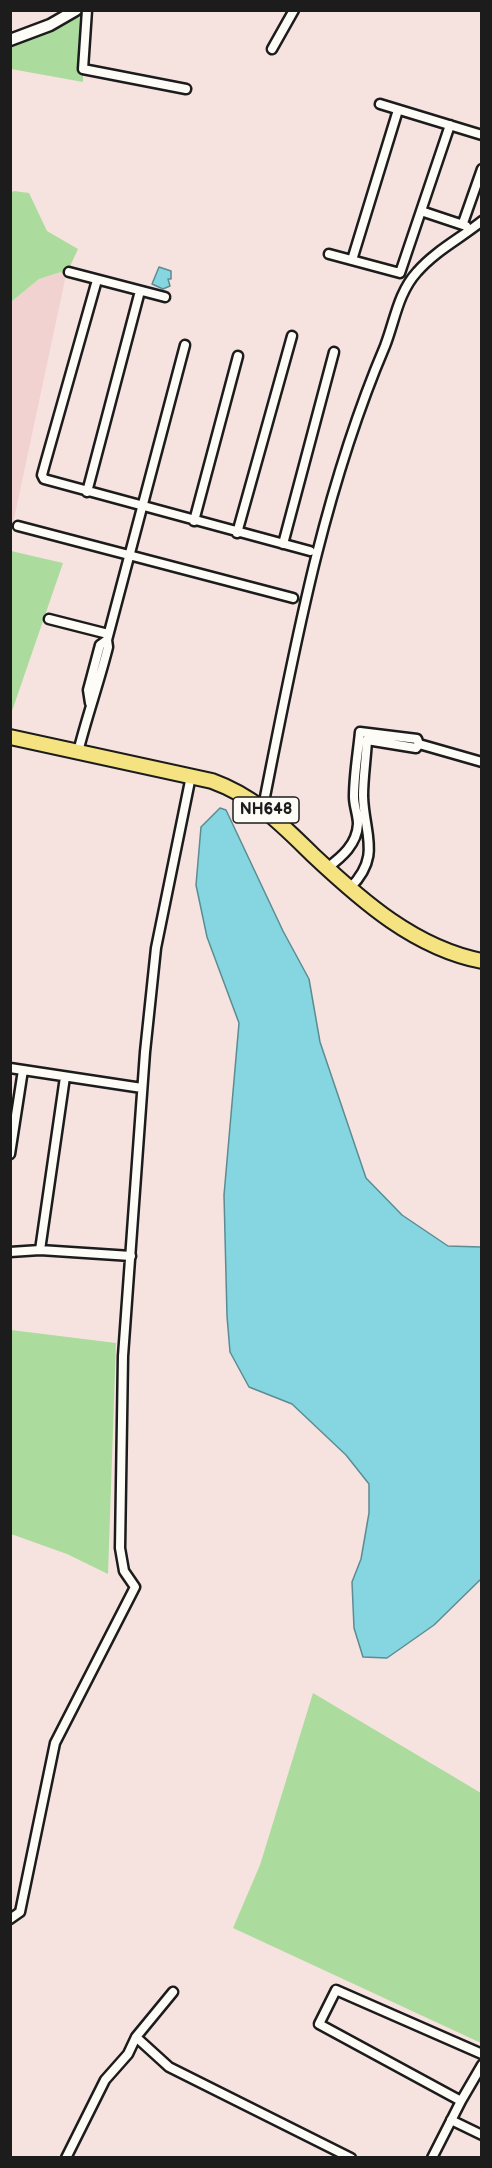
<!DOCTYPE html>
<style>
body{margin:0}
#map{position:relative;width:492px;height:2168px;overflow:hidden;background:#f6e3e0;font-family:"Balsamiq Sans",sans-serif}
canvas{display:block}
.frame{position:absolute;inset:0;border:12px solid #1c1c1c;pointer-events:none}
</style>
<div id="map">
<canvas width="492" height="2168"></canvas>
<div class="frame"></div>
</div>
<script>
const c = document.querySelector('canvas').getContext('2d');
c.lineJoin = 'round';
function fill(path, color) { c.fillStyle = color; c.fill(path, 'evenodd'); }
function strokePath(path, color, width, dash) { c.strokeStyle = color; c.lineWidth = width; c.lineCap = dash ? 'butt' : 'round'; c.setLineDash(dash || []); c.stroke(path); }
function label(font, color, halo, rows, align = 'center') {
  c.font = font + ' "Balsamiq Sans",sans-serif'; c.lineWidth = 4.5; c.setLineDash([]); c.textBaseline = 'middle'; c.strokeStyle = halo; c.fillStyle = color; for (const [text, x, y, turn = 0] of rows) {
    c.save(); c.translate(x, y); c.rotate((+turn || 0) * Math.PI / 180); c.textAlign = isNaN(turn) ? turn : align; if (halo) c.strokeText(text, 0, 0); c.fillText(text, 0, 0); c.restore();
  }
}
fill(new Path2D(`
 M61 272 66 275 11 533V302L39 279Z`), '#f1d2d0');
fill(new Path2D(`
 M79 17H82L77 72 83 75V82L11 69 10 46Z
 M14 191 29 193 47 231 78 249 66 275 61 272 39 279 11 302 10 193Z
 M11 551 63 563 11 714 10 551Z
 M11 1330 116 1343 108 1574 67 1554 11 1534Z
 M313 1693 481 1793V2043L233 1928 260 1865Z`), '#acdc9d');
const water = new Path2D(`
 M159 267 171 271V279H168L170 286 163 289 152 284Z
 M220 808 226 810 283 931 309 979 320 1042 366 1178 402 1215 448 1246 481 1247V1579L434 1625 387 1658 363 1657 354 1628 352 1582 361 1559 369 1513V1484L346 1455 292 1404 249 1387 230 1352 227 1316 224 1195 239 1023 207 937 196 885 201 827Z`);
fill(water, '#85d6e0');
strokePath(water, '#5b8c92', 1.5);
const minor = new Path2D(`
 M87 10 83 69 186 89
 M272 49 294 10
 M380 104 482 135
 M421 211 466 226
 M463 223 482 169
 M329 254 400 273 450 125
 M352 260 398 110
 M69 272 165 297
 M97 280 45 464 42 475 44 479 310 551
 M87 492 140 291
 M194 521 238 356
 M18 526 293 598
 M237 533 292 336
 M283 544 334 352
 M49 619 108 634
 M90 703 88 690 100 645 107 640
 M78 752C87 716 99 683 108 647L107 640 185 345
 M263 807C294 651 322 494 385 346 395 320 398 293 417 272 435 251 461 238 482 221
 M327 868C342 857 357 844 358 824 358 815 354 806 354 797 354 775 358 753 360 732L417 739 419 744 482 762
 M350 888C382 856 364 834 363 796 363 778 366 759 367 740L416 748 419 744
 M10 1068 142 1088
 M10 1154 23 1070
 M40 1250 65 1077
 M10 1252 40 1250 131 1256
 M10 1919 20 1912 55 1743 135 1587 124 1571 120 1548 123 1356 145 1052 156 948 191 776
 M136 2037 169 2067 351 2158
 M461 2101 482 2065
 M451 2120 482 2135
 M66 2158 105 2080 128 2054 136 2037 173 1992
 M432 2158 461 2101 319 2024 336 1990 482 2054`);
const tertiary = new Path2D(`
 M10 40 50 25 76 10`);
const trunk = new Path2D(`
 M10 737 212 781C256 797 281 824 314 856 362 901 415 948 482 961`);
strokePath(minor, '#1c1c1c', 13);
strokePath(tertiary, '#1c1c1c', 15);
strokePath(trunk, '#1c1c1c', 18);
strokePath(minor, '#fdfcf7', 8);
strokePath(tertiary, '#fdfcf7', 10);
strokePath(trunk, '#f5e382', 14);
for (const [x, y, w] of [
 [266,810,66]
]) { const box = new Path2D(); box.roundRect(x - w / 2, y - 13, w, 26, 4.5); c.fillStyle = '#fdfcf7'; c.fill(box); strokePath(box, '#1c1c1c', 1.5); }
label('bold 16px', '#1c1c1c', null, [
 ["NH648",266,810]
]);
</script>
